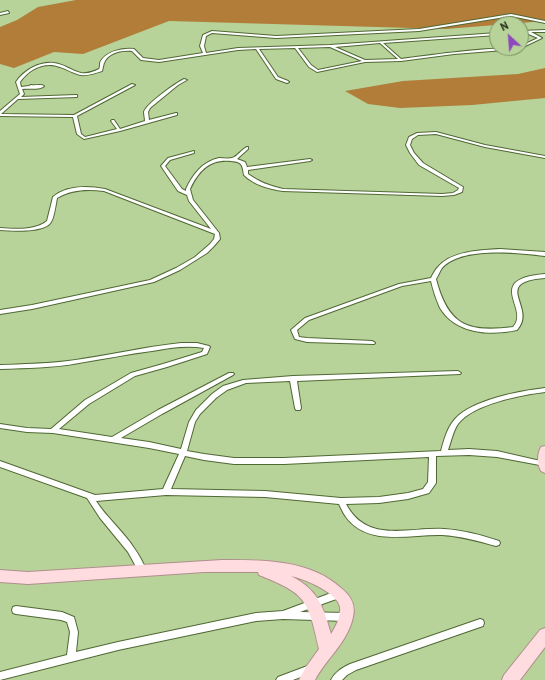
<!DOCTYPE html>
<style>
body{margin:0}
#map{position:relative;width:545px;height:680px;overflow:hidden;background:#b7d39a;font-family:"PT Sans",sans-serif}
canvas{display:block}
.north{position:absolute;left:489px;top:16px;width:40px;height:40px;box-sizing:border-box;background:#b7d39a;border:1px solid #7b9064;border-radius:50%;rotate:334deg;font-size:11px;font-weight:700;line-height:16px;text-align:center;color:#202b14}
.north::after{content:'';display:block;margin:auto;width:14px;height:18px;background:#8e49bd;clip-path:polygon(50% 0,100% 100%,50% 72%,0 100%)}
</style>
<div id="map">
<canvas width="545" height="680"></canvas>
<div class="north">N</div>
</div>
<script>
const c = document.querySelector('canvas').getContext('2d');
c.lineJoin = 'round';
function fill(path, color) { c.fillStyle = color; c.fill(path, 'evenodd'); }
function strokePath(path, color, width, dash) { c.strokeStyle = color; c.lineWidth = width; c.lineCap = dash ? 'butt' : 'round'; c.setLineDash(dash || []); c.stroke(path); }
fill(new Path2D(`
 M76 0H545V21L446 29 169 21 83 54 54 52 14 68 0 64V27L17 20 38 7Z
 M545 68V98L472 105 400 108 368 104 345 91 403 81 518 74Z`), '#b27c39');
const minor = new Path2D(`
 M8 11 9 13 0 15V13Z
 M511 14 545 21V23L511 16 419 31 276 38 212 33 206 36 204 46 206 53 238 48 330 45 497 33V35L383 43 401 59C440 54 479 48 519 48L517 49 454 54 401 61 365 62 317 72 309 67 295 48 259 49 278 77 288 81 289 82 287 83 276 79 256 49 238 50 159 62 141 60 132 51C123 50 110 52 105 61 103 64 103 68 102 71 95 73 89 76 81 75 74 74 67 69 60 67 45 61 29 69 20 82L21 87 29 86 31 85C35 86 41 84 44 86L43 87C37 90 29 88 22 89L24 94 21 97 76 95H77V97L18 99 1 114 74 115 132 84 135 85 77 116 81 134 85 137 117 129 111 121 112 120H114L120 129 145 121C145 119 144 114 144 112 146 104 176 83 184 79L187 80 178 85 150 108 148 112 149 120 176 113H177V115L120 131 84 139 77 134 73 117 0 116V111L20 94 16 82C24 70 40 61 54 63 64 64 72 71 81 73 88 74 93 72 99 69 100 69 100 63 100 63 105 51 123 48 134 49L143 58 159 60 203 53 200 46 203 35 212 31 276 36 419 29ZM380 43 398 59 365 60 335 47ZM330 47 362 61 318 70 311 65 298 48Z
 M545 30V32H531L542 38 521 48V46L538 38 526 33H521V31Z
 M436 132 485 145 545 156V158L485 147 436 134 418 135 412 139 410 145 414 153 423 163 463 187 462 192 454 195 442 196 283 191C269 189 254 185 244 175 242 165 243 162 231 161 210 159 199 170 190 189L193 200 219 233 220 239 214 246 207 253 180 270 154 282 32 309 0 314V310L32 305 150 280 176 268 195 257 210 244 214 239 215 234 104 191C88 189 72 189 57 198 56 203 54 218 51 222 45 233 11 231 0 230V228C15 229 34 231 47 221L53 197C67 185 88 186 105 189L211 229 189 201 187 195 178 191 161 166 168 158 194 151V153L170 160 165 166 182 189 186 191V189C193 174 202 162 219 158 223 158 228 159 232 158 237 157 242 149 247 147H248V149L237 159 245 162 247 167 310 159 312 160 310 161 248 170V174C259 182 270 186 283 189L442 194 453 193 458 190 459 188 419 165 410 153 406 145 409 137 417 133Z
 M500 249 545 252V256C518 253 462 246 442 268 440 271 438 276 436 279 448 325 467 333 513 327 531 309 483 279 545 274V278C490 282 538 308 517 330 490 336 456 334 440 308 436 299 433 290 431 281L402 286 309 320 297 330 299 337 307 338 372 341 374 342 375 343 374 344 307 342 295 339 291 330 305 318 399 284 431 278C433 274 435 270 438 267 451 251 481 250 500 249Z
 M181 343H197L209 346 210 347 207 354 167 367 135 376 89 404 59 429 112 437 158 410 229 373H233L234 374 233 375 162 414 121 438 149 442 181 449 189 422 196 410 212 394 223 386 243 380 293 376 458 371 461 373 460 374 297 381 301 408 300 410H296L295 408 290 381 246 383 227 390 216 398 200 414 195 422 187 451 204 454 234 458H284L441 451C444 440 447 428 455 419 472 400 519 391 545 388V392C521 395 473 404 458 424 453 431 451 442 448 450L469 449 497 451 545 462V466L497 457 469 455 436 456V483L429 493 408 499 379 503 346 504C367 544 408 527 444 529 463 530 481 535 499 541L500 543 499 545 496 546C478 541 460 536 442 535 411 534 368 547 346 517 343 513 341 508 339 504L265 497 166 495 96 501C107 518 123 531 134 548 139 555 143 562 146 570L145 572 142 573 139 572 128 552 100 518 87 498 0 467V461L95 495 163 489 179 454 149 448 53 433 27 432 0 428V424L27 428 51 429 85 400 131 373 163 364 202 352 204 348C187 345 169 348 152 351 128 354 104 359 79 363 53 368 27 368 0 369V365C23 364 45 364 68 361 106 356 143 347 181 343ZM185 456 204 460 234 464H284L429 457 428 482 423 489 408 493 379 497 341 498 265 491 171 489Z
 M339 590 342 591 343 594 342 597 300 612 346 613 349 614 350 617 349 620 346 621 283 619 256 621 118 650 0 680V672L67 655 70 632 67 622 61 620 16 614 13 613 12 610 13 607 16 606 62 612 74 617 78 632 76 652 118 642 256 613 283 611Z
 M480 619 483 620 484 623 483 626 356 670 347 675 342 680H331C335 672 342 668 350 664Z
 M310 665 313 666 315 669 313 672 293 680H276L278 677Z`);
const primary = new Path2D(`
 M545 446V473L541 471C537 464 537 454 541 447Z
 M222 560C262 560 309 559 341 588 351 596 356 605 353 617 348 642 326 659 315 680H299L306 667 319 649C308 600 307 594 259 575L258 572H204L28 584 0 582V570L28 572ZM291 576C304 579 337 592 340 607 341 617 336 626 331 634 323 605 317 589 291 576Z
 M545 628V647L520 680H502L504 675 540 630Z`);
strokePath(minor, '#506834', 2);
strokePath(primary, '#b08e8c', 2);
fill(minor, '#fff');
fill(primary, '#fedce0');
</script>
